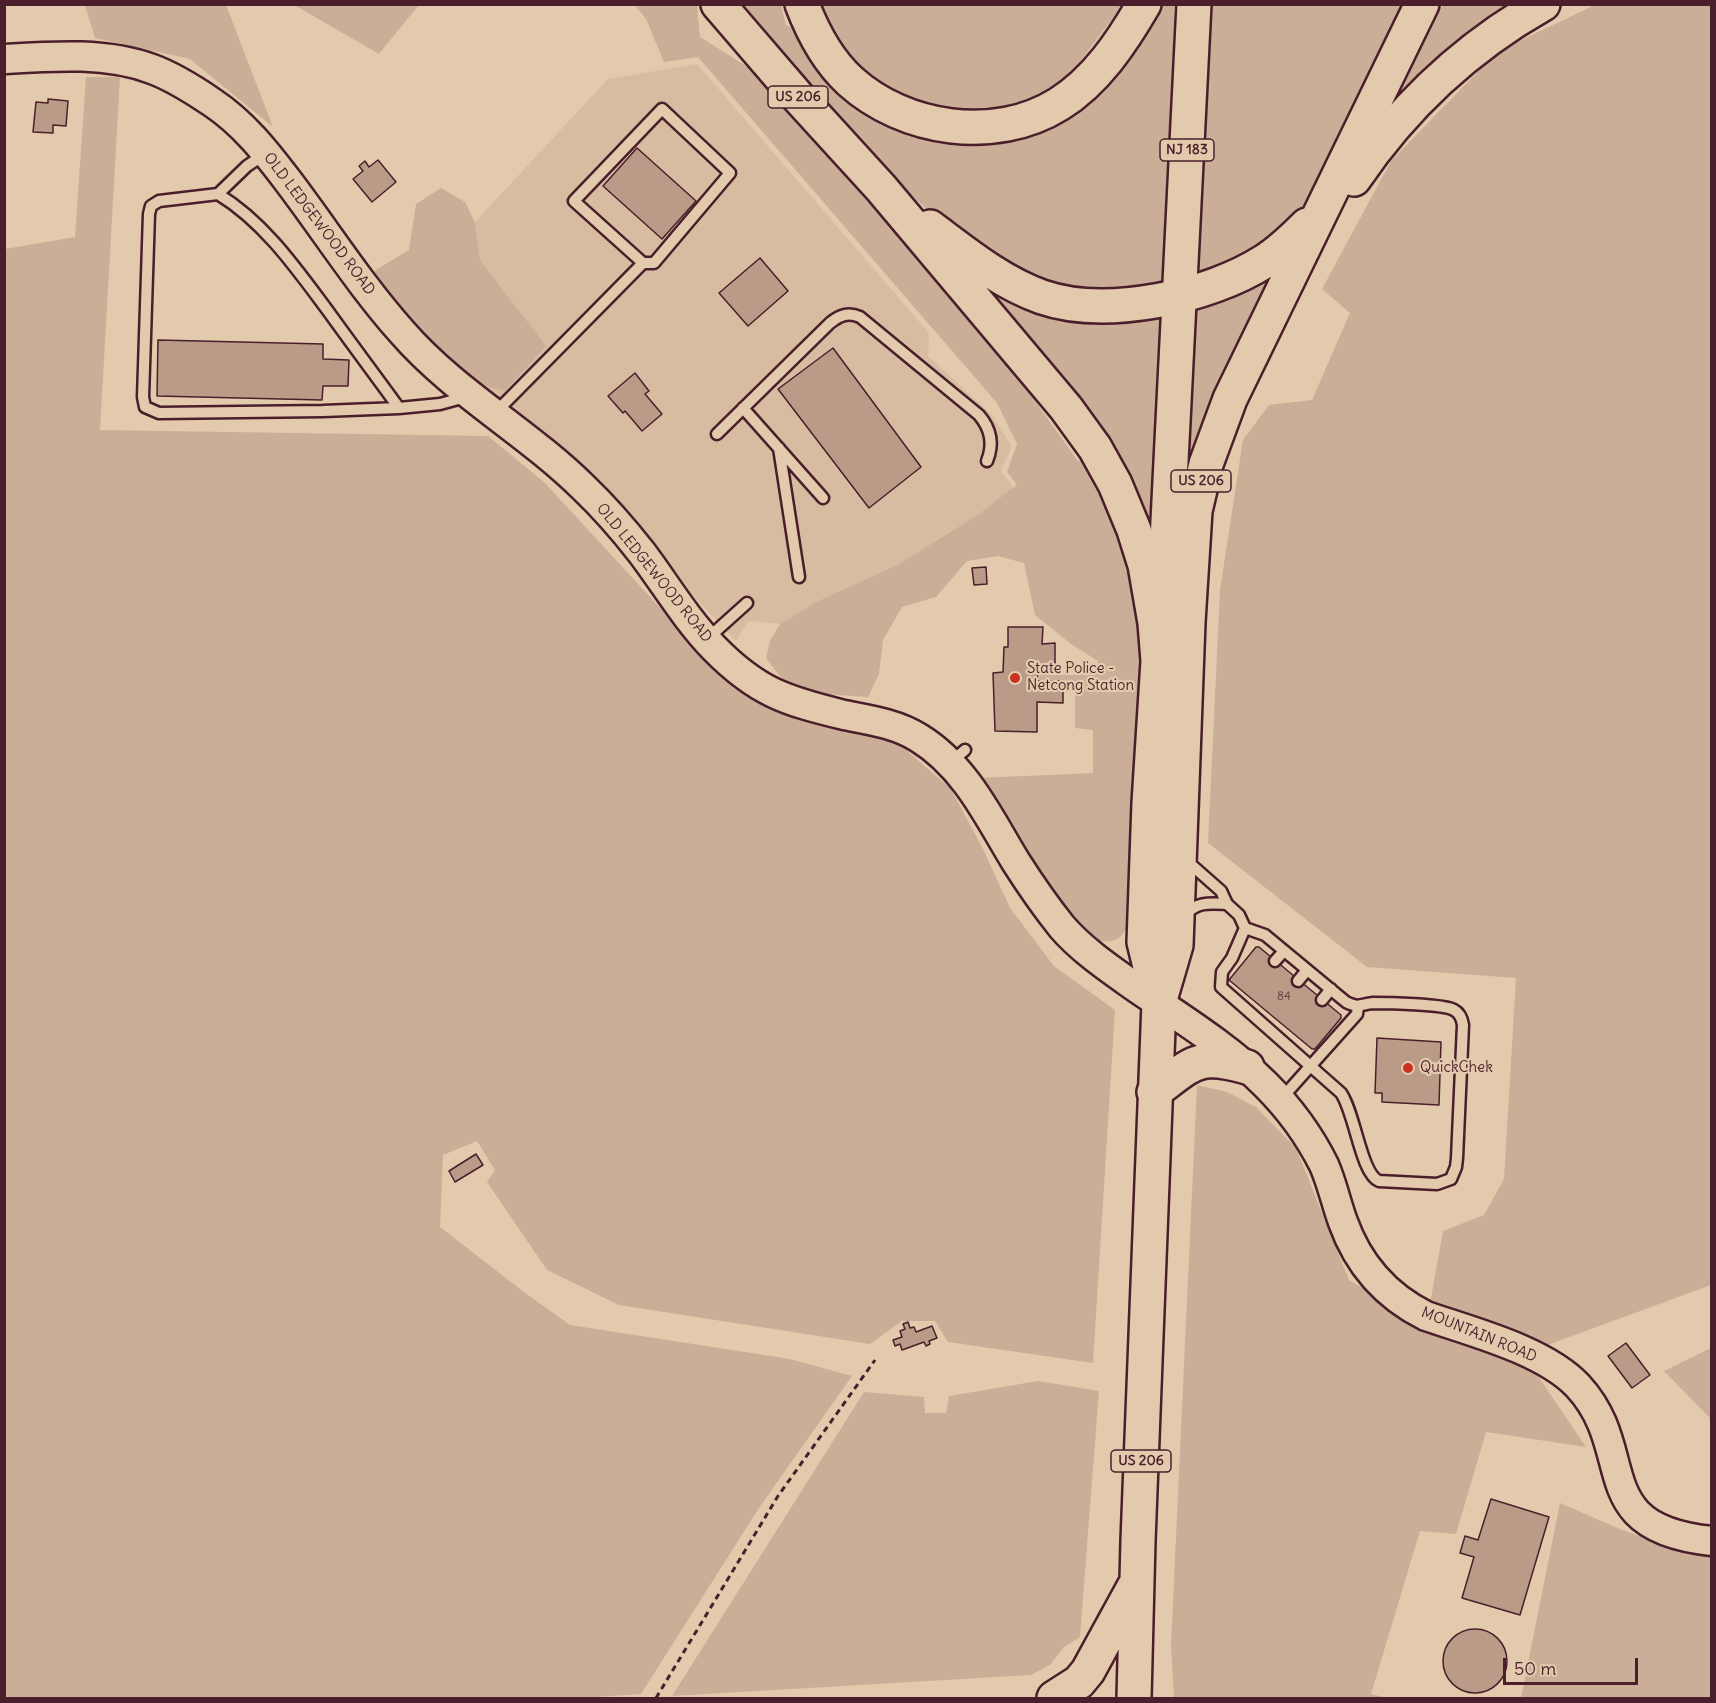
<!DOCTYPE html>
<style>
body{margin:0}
#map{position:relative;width:1716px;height:1703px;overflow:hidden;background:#e4caac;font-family:Delius,sans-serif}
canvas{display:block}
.frame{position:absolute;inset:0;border:6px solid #4a1f2b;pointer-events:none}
.scale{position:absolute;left:1503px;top:1658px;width:135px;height:27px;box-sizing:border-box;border:3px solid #4a1f2b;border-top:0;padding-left:8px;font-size:18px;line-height:21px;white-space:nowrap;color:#4a1f2b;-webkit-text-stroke:4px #e4caac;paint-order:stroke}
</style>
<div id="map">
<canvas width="1716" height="1703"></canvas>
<div class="frame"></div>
<div class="scale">50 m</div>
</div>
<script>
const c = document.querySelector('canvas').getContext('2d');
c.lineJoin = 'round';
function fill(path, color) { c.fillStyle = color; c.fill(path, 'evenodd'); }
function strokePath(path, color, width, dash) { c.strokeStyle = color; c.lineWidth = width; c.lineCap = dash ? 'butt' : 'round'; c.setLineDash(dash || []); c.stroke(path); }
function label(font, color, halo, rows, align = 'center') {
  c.font = font + ' Delius,sans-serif'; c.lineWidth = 4.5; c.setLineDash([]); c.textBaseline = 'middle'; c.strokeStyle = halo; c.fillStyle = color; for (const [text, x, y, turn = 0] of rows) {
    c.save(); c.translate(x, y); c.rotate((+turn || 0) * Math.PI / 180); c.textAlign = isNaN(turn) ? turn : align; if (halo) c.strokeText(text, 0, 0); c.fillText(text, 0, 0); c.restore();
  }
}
fill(new Path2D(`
 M697 64 929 333 928 356 991 414 1012 446 1001 471 1014 488 976 516 897 565 816 602 780 624 749 621 736 641 529 423 484 387 532 337 480 260 475 222 608 79Z`), '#d7bca1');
fill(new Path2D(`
 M1444 4 1524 5 1388 116 1392 95 1435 6 1441 8Z
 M85 5H226L273 127 190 59 95 38Z
 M417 5 418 6 379 54 296 6 288 5Z
 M635 5H697L700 37 767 79 1022 383 1078 461 1089 460 1124 536 1137 607 1141 684 1132 790 1127 923C1125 938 1114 943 1100 941L1060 905 978 778 1093 773V730L1075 728V689H1063V681H1037L1038 675H1096L1098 661 1071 644 1035 615 1024 563 998 556 967 561 936 597 902 607 883 640 879 674 868 697 824 694 784 681 766 658 770 641 780 624 816 602 897 565 976 516 1017 485 1007 472 1017 444 997 403 698 57 664 62 646 19Z
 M735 5H781L786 25 797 30 857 99 1042 123 1157 5H1174L1178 80 1169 282 1122 296 1047 286 941 221 879 168Z
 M816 5H1123L1072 72 1046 97 1004 112 926 111 852 69Z
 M1206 5H1406L1304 211 1277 240 1197 278Z
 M1595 5H1711V1285L1523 1354 1586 1447 1486 1432 1456 1534 1420 1531 1371 1694 1388 1698H1174L1171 1645 1197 1085 1227 1092 1256 1107 1296 1148 1349 1280 1426 1326 1443 1231 1484 1215 1504 1179 1516 978 1367 967 1208 843 1220 590 1243 440 1269 405 1312 400 1350 313 1322 289 1391 161 1498 51Z
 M86 77H120L100 430 488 436 544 482 735 689 824 723 897 742 951 789 983 849 1010 908 1054 966 1115 1010 1093 1363 948 1342 935 1321H902L870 1344 619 1305 547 1270 487 1182 495 1170 477 1141 443 1155 440 1227 524 1292 570 1325 790 1359 852 1376 759 1508 641 1694 583 1698H5V249L75 237Z
 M441 188 465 202 475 222 480 260 546 346 505 391 472 383 444 357 417 328 374 271 409 250 416 204Z
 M1285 256 1183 505 1192 303Z
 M971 273 1162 309 1156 550Z
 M1711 1348V1419L1664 1371Z
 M1038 1381 1099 1391 1080 1637 1064 1647 1050 1665 1031 1675 672 1696 864 1392 924 1397 925 1413H946L949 1396Z
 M1560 1503 1620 1529 1686 1553 1711 1554V1698H1521Z`), '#cbae97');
const building = new Path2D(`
 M48 99 68 101 66 126 53 125V133L33 132 36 102 48 103Z
 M637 148 696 201 662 239 603 186Z
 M378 160 396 182 372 202 353 179 363 171 359 166 365 161 369 167Z
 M760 258 788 291 748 326 719 293Z
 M158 340 323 344V359L349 360 348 386H323L322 400 157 396Z
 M833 348 921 467 869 508 778 389Z
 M635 373 649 391 645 394 662 414 642 431 625 411 623 413 608 396Z
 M986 567 987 584 974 585 972 568Z
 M1008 627H1043L1042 644 1055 643V670H1038L1037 681H1063V703L1037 702V732L995 731 993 673 1003 672 1004 647H1008Z
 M1256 947H1259L1341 1015V1018L1315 1049H1312L1229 980Z
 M1377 1038 1441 1042 1439 1105 1382 1102V1093H1375Z
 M476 1154 483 1165 455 1182 449 1171Z
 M908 1322 910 1328 914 1327 916 1332 932 1326 937 1338 929 1341 930 1344 926 1346 924 1342 902 1350 900 1344 895 1346 893 1340 902 1337 900 1331 905 1329 903 1324Z
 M1626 1343 1650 1375 1632 1388 1608 1356Z
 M1491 1499 1549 1517 1520 1615 1462 1598 1474 1557 1460 1553 1465 1536 1478 1540Z
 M1443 1661a32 32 0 1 1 64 0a32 32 0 1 1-64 0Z`);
fill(building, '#b99b88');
strokePath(building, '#4a1f2b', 1.5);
const lane = new Path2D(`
 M662 109 730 173 654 263H643L574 201Z
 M265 154 247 166 218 194 159 201 151 206 149 214 143 397 145 407 159 413 323 411 399 408 440 404 462 398 465 394
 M218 194C264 222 296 268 328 311 351 343 375 375 399 408
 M743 408 823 498
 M495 413 643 263
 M717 434 830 323C840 315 848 312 860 317L979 415C991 429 994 444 987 461
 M779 448 799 577
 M707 639 747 603
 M950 763 965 750
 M1227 904 1239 915 1245 928 1232 958 1222 972 1221 987 1341 1093C1355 1113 1361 1174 1379 1181L1437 1184 1451 1179 1456 1167 1457 1158 1463 1025C1462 1019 1460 1013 1454 1010 1444 1004 1387 1003 1373 1003 1360 1004 1360 1009 1346 1002L1265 935 1245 928
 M1184 916C1197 901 1210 903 1227 904L1221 891 1187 861
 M1275 961 1284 951
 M1298 981 1307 970
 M1322 1000 1331 989
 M1281 1099 1357 1014 1358 1007`);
const secondary = new Path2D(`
 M4 59C53 56 106 52 152 69 174 77 194 90 213 103 243 123 266 152 288 181 326 231 360 285 402 332 454 392 526 431 583 487 604 507 624 530 642 553 666 585 686 619 714 648 757 692 786 701 844 715 870 720 897 724 919 738 966 767 989 818 1016 862 1030 884 1046 907 1062 927 1081 949 1107 967 1131 984 1177 1016 1226 1045 1266 1085 1290 1109 1309 1135 1324 1165 1332 1183 1336 1203 1343 1222 1358 1264 1386 1296 1426 1316 1472 1332 1544 1350 1578 1386 1639 1452 1585 1528 1712 1541`);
const primary = new Path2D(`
 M1161 626 1167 541 1194 4`);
const highway = new Path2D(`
 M718 4 798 97 881 188 1066 408 1095 448 1115 484 1134 530 1145 565 1155 623 1158 661 1149 803 1144 942 1158 1000
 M802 4C813 33 827 60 850 81 904 130 995 144 1059 104 1096 81 1122 42 1144 4
 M1354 179C1403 107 1467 47 1543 4
 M930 227C965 253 1000 282 1042 297 1106 319 1209 297 1265 261 1281 251 1294 238 1307 225
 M1154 1092C1194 1063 1196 1053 1247 1067
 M1054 1698 1079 1682 1088 1671 1134 1587
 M1134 1698 1138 1541 1159 1003 1176 945 1188 622 1195 511 1206 464 1230 399 1422 4`);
strokePath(lane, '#4a1f2b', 15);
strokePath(secondary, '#4a1f2b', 33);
strokePath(primary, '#4a1f2b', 38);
strokePath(highway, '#4a1f2b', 38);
strokePath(new Path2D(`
 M656 1698 778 1496 875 1360`), '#4a1f2b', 3, [6, 4.5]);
strokePath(lane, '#e4caac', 10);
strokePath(secondary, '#e4caac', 28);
strokePath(primary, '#e4caac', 33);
strokePath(highway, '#e4caac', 33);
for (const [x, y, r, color] of [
 [1015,678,6,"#c8321e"],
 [1408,1068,6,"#c8321e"]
]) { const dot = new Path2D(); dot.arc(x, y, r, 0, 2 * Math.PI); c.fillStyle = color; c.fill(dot); strokePath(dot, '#e4caac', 2); }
label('12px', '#663e42', null, [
 ["84",1284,997]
]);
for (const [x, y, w] of [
 [798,97,60],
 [1187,150,54],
 [1201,481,60],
 [1141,1461,60]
]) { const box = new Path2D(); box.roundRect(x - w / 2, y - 11, w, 22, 4.5); c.fillStyle = '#e4caac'; c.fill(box); strokePath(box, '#4a1f2b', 1.5); }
label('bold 14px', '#4a1f2b', null, [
 ["US 206",798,97],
 ["NJ 183",1187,150],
 ["US 206",1201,481],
 ["US 206",1141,1461]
]);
label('15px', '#4a1f2b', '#e4caac', [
 ["OLD LEDGEWOOD ROAD",319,224,53],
 ["OLD LEDGEWOOD ROAD",654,573,51],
 ["MOUNTAIN ROAD",1479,1335,22]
]);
label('15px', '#4a1f2b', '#e4caac', [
 ["State Police -",1027,669],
 ["Netcong Station",1027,686],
 ["QuickChek",1420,1068]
], 'left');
</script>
